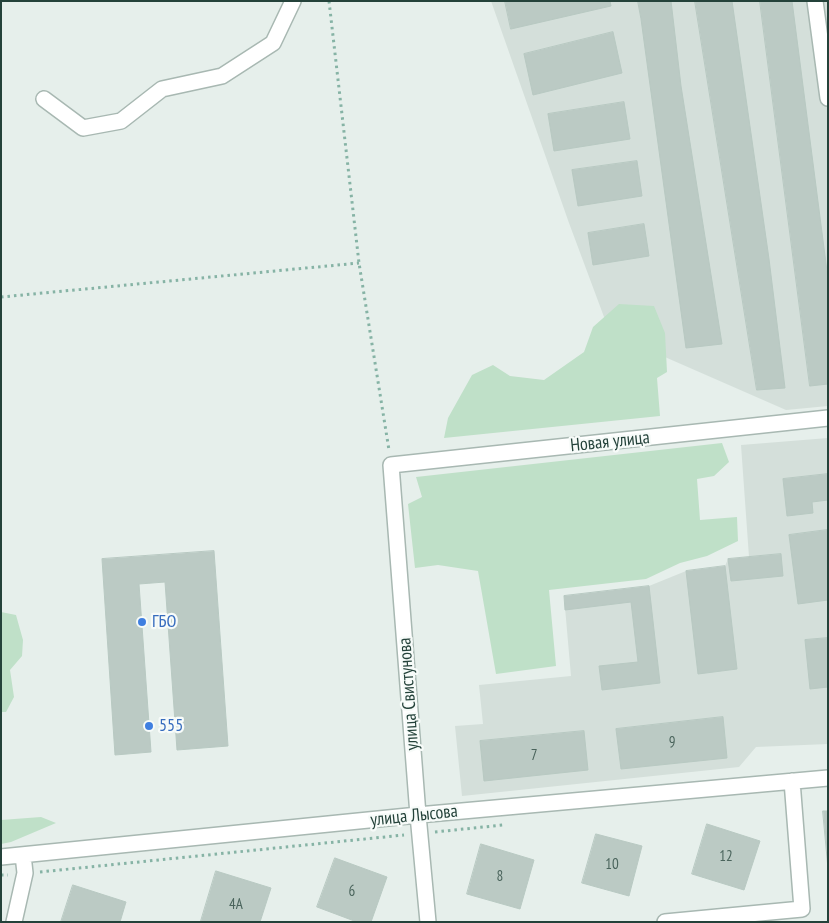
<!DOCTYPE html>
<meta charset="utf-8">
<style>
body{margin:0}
#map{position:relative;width:829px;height:923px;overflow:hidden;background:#e6efeb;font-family:"PT Sans Narrow",sans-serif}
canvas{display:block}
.frame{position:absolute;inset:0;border:2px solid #24423a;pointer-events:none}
</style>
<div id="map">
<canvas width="829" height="923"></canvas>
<div class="frame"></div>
</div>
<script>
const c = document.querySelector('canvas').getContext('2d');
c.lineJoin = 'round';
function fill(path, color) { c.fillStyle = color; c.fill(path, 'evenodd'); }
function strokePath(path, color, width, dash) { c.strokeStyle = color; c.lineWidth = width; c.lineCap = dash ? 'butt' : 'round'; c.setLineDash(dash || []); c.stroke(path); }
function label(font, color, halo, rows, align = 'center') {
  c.font = font + ' "PT Sans Narrow",sans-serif'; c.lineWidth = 4.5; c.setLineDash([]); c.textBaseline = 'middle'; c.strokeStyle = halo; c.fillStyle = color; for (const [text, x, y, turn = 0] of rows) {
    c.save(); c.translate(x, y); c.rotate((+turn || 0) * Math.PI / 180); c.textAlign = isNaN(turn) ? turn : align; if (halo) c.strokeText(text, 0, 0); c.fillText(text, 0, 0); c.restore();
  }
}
fill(new Path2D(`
 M491 1H828V406L786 410 610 333 569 223Z
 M828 438V744L756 747 739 767 462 796 455 726 483 724 479 685 571 676 564 596 649 586 686 571 725 566 728 559 749 557 741 445Z`), '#d4dfda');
fill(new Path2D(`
 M619 304 654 306 665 333 667 372 657 378 660 416 444 438 448 418 472 375 493 365 510 376 544 380 584 352 593 327Z
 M722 443 729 462 714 476 697 479 700 520 737 517 738 541 707 556 680 563 646 579 549 590 556 666 496 674 478 571 438 565 415 568 408 504 422 497 416 477Z
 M1 612 16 615 23 640 22 656 10 670 14 697 6 712H1Z
 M41 817 56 823 11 842 1 844V820Z`), '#bfe0c8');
const building = new Path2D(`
 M505 1H610L611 6 511 29Z
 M638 1H671L681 86 722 344 686 348 641 19Z
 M695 1H732L769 259 785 388 757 390Z
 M760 1H792L828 279V384L810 386Z
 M613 32 622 73 533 95 524 54Z
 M624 102 630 139 554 151 548 114Z
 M637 161 642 196 578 206 572 170Z
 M644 224 649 256 593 265 588 233Z
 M828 474V500L812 502 813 513 787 516 783 479Z
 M827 530 828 600 798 604 789 535Z
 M214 551 228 746 177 750 165 582 139 584 151 752 115 755 102 559Z
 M781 554 783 576 731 581 728 559Z
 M725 566 737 669 698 674 686 571Z
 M649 586 660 683 602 690 599 666 638 662 631 602 565 610 564 596Z
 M828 638V687L810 689 805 640Z
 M723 717 727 758 621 769 616 729Z
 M584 731 588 770 484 781 480 741Z
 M823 811H828V868Z
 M707 824 760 841 744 890 692 874Z
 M596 834 642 846 629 896 582 883Z
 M481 844 534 860 520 909 467 894Z
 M335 858 387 877 371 922H357L317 907Z
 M216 871 271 888 260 922 201 921Z
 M73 885 126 902 120 922H61Z`);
fill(building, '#bbcac4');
strokePath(building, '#b8c9c2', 1);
const minor = new Path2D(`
 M815 1 828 98
 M44 99 83 128 121 121 162 89 222 76 273 43 293 1
 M1 857 418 815 828 778
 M14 922 25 873 23 855
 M428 922 418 815 391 465 828 418
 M665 922 802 909 792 781`);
strokePath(minor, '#a8b8b2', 18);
strokePath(new Path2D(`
 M329 1 359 263 389 450
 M1 297 359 263
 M435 832 503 825
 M40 872 404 835
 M1 875H8`), '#86b3a5', 3, [2.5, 4]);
strokePath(minor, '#fff', 15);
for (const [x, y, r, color] of [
 [142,622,5,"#3f7fe0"],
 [149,726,5,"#3f7fe0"]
]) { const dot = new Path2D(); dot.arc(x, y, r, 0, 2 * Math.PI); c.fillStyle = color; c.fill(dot); strokePath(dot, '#f7fbf9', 2); }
label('15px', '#4a645c', null, [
 ["9",672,743],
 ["7",534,756],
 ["12",726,857],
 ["10",612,865],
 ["8",500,877],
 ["6",352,892],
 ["4А",236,905]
]);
label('18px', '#24423a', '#f7fbf9', [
 ["Новая улица",610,442,-6],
 ["улица Свистунова",409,694,-94],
 ["улица Лысова",414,816,-6]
]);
label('18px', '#366cbe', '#f7fbf9', [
 ["ГБО",152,622],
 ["555",159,726]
], 'left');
</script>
